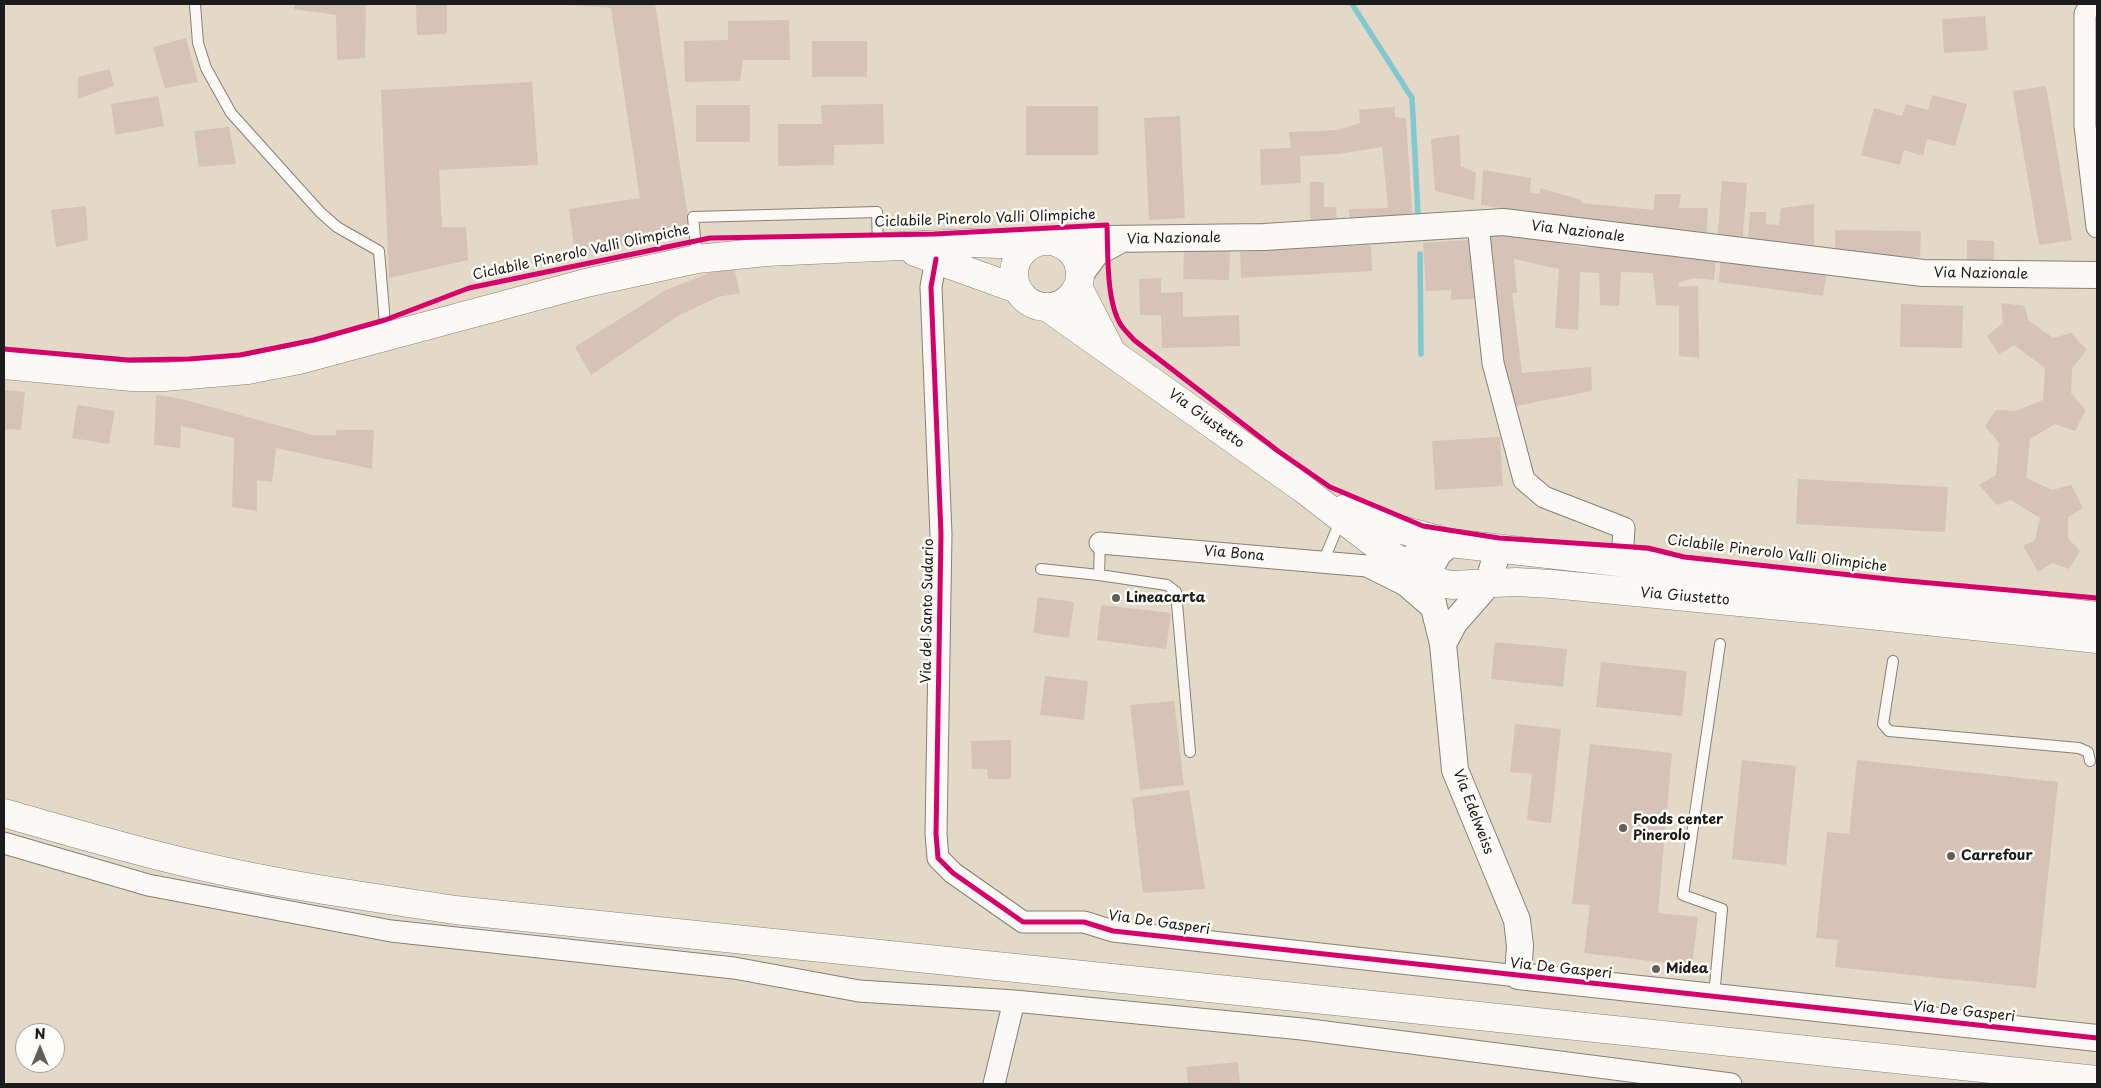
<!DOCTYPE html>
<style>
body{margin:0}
#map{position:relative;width:2101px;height:1088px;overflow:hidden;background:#e3d9c6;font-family:"Playpen Sans",sans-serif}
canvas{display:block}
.frame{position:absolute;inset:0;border:5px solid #1c1c1c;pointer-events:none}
.north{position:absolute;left:15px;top:1023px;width:50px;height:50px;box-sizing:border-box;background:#fdfcf7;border:1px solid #a3a29f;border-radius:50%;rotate:0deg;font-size:14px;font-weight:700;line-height:20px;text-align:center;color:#1c1c1c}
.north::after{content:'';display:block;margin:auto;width:18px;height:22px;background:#625e58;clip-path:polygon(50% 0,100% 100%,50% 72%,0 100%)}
</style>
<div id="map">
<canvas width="2101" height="1088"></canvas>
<div class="frame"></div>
<div class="north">N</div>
</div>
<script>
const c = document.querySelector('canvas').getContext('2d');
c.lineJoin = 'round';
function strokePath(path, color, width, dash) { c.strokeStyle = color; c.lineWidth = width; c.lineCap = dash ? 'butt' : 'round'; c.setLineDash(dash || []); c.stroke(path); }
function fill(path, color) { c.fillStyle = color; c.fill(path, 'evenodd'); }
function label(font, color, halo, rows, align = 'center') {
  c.font = font + ' "Playpen Sans",sans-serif'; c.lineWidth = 5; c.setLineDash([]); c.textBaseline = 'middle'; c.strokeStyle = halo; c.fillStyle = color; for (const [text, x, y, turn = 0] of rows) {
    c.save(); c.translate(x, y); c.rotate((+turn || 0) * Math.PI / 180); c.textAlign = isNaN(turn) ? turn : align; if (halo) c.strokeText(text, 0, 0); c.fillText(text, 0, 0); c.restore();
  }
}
strokePath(new Path2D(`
 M1352 4 1412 98 1418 214
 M1420 254 1421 354`), '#81c8d0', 5.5);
fill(new Path2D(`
 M295 4H366L365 58 337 60 336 15 294 9Z
 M416 4H447V34L417 35Z
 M557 4H655L691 236 575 253 569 209 640 198 611 8Z
 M1985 16 1988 50 1944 53 1942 19Z
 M789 20 790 60H743L740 81 685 82 684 41 728 40V21Z
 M186 38 198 82 165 88 153 47Z
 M812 41H867V77H812Z
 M110 69 114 86 78 99V77Z
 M532 82 538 165 439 170 442 227H466L468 260 389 278 381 90Z
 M2046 86 2072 240 2039 245 2013 91Z
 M1932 95 1967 104 1955 146 1927 139 1923 156 1904 150 1900 165 1861 155 1874 108 1902 116 1906 104 1928 110Z
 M158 96 164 126 115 135 111 104Z
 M883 104 884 144 834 145V165L778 166V124H822L821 105Z
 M696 105H750V142H696Z
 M1026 106H1098V155H1026Z
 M1395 107V117L1406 118 1413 223 1351 227 1349 209 1388 208 1382 147 1339 154 1300 156 1301 183 1261 185 1260 149 1291 148 1289 132 1338 130 1360 123 1359 110Z
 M1180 116 1185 218 1149 220 1144 118Z
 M229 127 236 164 199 167 194 131Z
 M1459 135 1461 166 1476 173 1474 200 1435 191 1431 139Z
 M1483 170 1531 178 1530 193 1540 194V188L1581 200V203L1654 210 1655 194H1681L1679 208H1708L1706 239 1481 205Z
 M1722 181 1747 183 1742 246 1717 243Z
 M1310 182H1324V207H1336L1337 221H1310Z
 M1814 204V253L1748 242 1750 212H1766V224L1779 225 1781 208Z
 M86 206 88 240 56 247 51 210Z
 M1835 230 1921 231 1920 257 1835 255Z
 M1485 235H1521L1580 247 1694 250 1716 254 1714 280 1693 278 1678 283 1679 287 1698 286 1699 358 1679 356V306L1656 305 1653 273 1621 272 1619 306 1600 305 1599 273 1580 272 1578 330 1555 328 1559 269 1514 259 1517 293H1512L1522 373 1591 367 1592 391 1506 408Z
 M1480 239 1484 298 1451 300V290L1426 291 1423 243Z
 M1967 240 1994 241V261H1967Z
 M1371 245 1372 271 1241 278 1240 252Z
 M1184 249 1230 251 1229 280 1183 279Z
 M1721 254 1827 272 1823 296 1719 282Z
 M734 268 740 293 718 297 678 316 591 375 575 347 666 290 709 273Z
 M1161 278V293L1183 292V317L1239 315 1240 346 1162 348 1161 315H1140L1139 279Z
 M2001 303 2025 306 2028 320 2053 338 2071 333 2087 350 2072 368 2071 393 2086 410 2075 431 2055 424 2030 439 2026 478 2052 490 2071 485 2083 508 2068 517V538L2080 551 2069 569 2052 563 2038 572 2023 546 2035 540 2040 518 2011 500 1997 505 1979 485 1996 475 1999 443 1985 426 1996 410 2016 411 2043 400 2045 368 2014 345 1999 354 1987 336 2003 323Z
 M1901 304 1963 306 1962 348 1900 347Z
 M4 390 25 392 21 430 4 429Z
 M156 395 182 399 313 435H335L337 430H374L372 469 276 448 272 482 257 480V511L232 507 234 438 181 426 180 448 154 445Z
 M77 405 115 411 109 444 72 438Z
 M1500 437 1503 486 1435 490 1432 441Z
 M1798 479 1948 487 1945 532 1796 524Z
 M1038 597 1074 602 1069 638 1033 633Z
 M1101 605 1171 613 1166 649 1097 640Z
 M1495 642 1567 649 1563 687 1491 679Z
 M1601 662 1687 671 1682 716 1596 707Z
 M1045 676 1088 681 1084 720 1040 715Z
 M1174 701 1184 785 1140 790 1130 705Z
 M1515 724 1561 729 1551 823 1527 820 1532 774 1510 772Z
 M1011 740V779H988L987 769H972L971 741Z
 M1590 744 1672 753 1658 913 1698 917 1692 966 1584 953 1590 905 1572 904Z
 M1742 760 1796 766 1786 865 1732 859Z
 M1857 760 2058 782 2036 988 1835 967 1838 940 1816 938 1827 832 1849 834Z
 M1189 790 1205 889 1143 893 1132 798Z
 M1238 1062 1240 1084H1188L1186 1067Z`), '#d7c2b7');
const service = new Path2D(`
 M195 4 198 43 206 68 231 113 320 212 337 227 379 251 386 336
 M697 258 693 217 877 212 878 247
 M1100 543 1099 575 1167 585 1176 592 1190 752
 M1323 562 1341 519
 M1041 569 1099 575
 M1893 661 1883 724 1889 731 2079 748 2088 752 2090 761
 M1714 996 1722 909 1683 895 1720 644`);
const minor = new Path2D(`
 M2091 4 2085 14V126L2097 227
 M1478 225 1493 363 1524 480 1544 497 1624 528 1622 563
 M936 259 931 287 941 534 936 834 938 858 953 873 1023 922H1084L1113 931 1518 976
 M1100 543 1367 566 1392 562 1450 543
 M1367 566 1405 585 1435 611
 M4 843 148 885 391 931 734 968 859 991 1014 1001 1302 1029 1731 1084
 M994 1084 1014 1001`);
const tertiary = new Path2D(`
 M1058 242 1108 239 1264 237 1503 222 1923 273 2097 275
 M1081 273 1096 253 1120 240
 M1450 543 1438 554 1426 575 1443 644 1455 770 1517 920 1520 946 1518 976 2097 1038
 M1443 644 1454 623 1488 584 1498 549`);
const secondary = new Path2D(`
 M1014 274a33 33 0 1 1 66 0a33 33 0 1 1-66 0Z
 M915 252 1017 289
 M1078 287 1109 347
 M1047 307 1302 488 1384 551 1435 581 1451 585 1516 582 1552 584 1822 610 2097 639
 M4 365 132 377H164L248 370 299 360 586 283 697 259 766 252 969 243 1031 245
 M1346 508 1380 524 1450 543 2097 616`);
const primary = new Path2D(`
 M4 813C70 832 137 852 205 867 287 886 371 897 455 910L2097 1080`);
strokePath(service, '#868077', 12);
strokePath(minor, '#868077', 23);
strokePath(tertiary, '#868077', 28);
strokePath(secondary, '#868077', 29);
strokePath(primary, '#868077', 29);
strokePath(service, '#fbf9f6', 10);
strokePath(minor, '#fbf9f6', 21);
strokePath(tertiary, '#fbf9f6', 26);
strokePath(secondary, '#fbf9f6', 28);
strokePath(primary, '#fbf9f6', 28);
strokePath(new Path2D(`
 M936 259 931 287 941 534 936 834 938 858 953 873 1023 922H1084L1113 931 2097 1038
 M4 349 128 360 189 359 240 355 314 340 385 320 469 288 710 238 934 234 1107 225C1108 252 1106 302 1121 325 1125 331 1130 335 1134 340L1278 451 1330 487 1423 526 1499 538 1648 548 1684 557 1897 580 2097 598`), '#d6006c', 5);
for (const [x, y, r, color] of [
 [1116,598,5,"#625e58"],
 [1623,828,5,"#625e58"],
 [1951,856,5,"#625e58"],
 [1656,969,5,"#625e58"]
]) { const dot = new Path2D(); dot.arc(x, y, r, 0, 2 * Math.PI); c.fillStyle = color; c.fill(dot); strokePath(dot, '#fdfcf7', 2); }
label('14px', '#1c1c1c', '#fdfcf7', [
 ["Ciclabile Pinerolo Valli Olimpiche",985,219,-2],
 ["Via Nazionale",1578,232,7],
 ["Via Nazionale",1174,239,-1],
 ["Ciclabile Pinerolo Valli Olimpiche",581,253,-12],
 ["Via Nazionale",1981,274,1],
 ["Via Giustetto",1206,419,36],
 ["Via Bona",1234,554,5],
 ["Ciclabile Pinerolo Valli Olimpiche",1777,554,7],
 ["Via Giustetto",1685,597,5],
 ["Via del Santo Sudario",928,611,-89],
 ["Via Edelweiss",1473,812,69],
 ["Via De Gasperi",1159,923,8],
 ["Via De Gasperi",1561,969,6],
 ["Via De Gasperi",1964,1012,6]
]);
label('bold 14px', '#1c1c1c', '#fdfcf7', [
 ["Lineacarta",1126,598],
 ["Foods center",1633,820],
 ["Pinerolo",1633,836],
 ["Carrefour",1961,856],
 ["Midea",1666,969]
], 'left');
</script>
